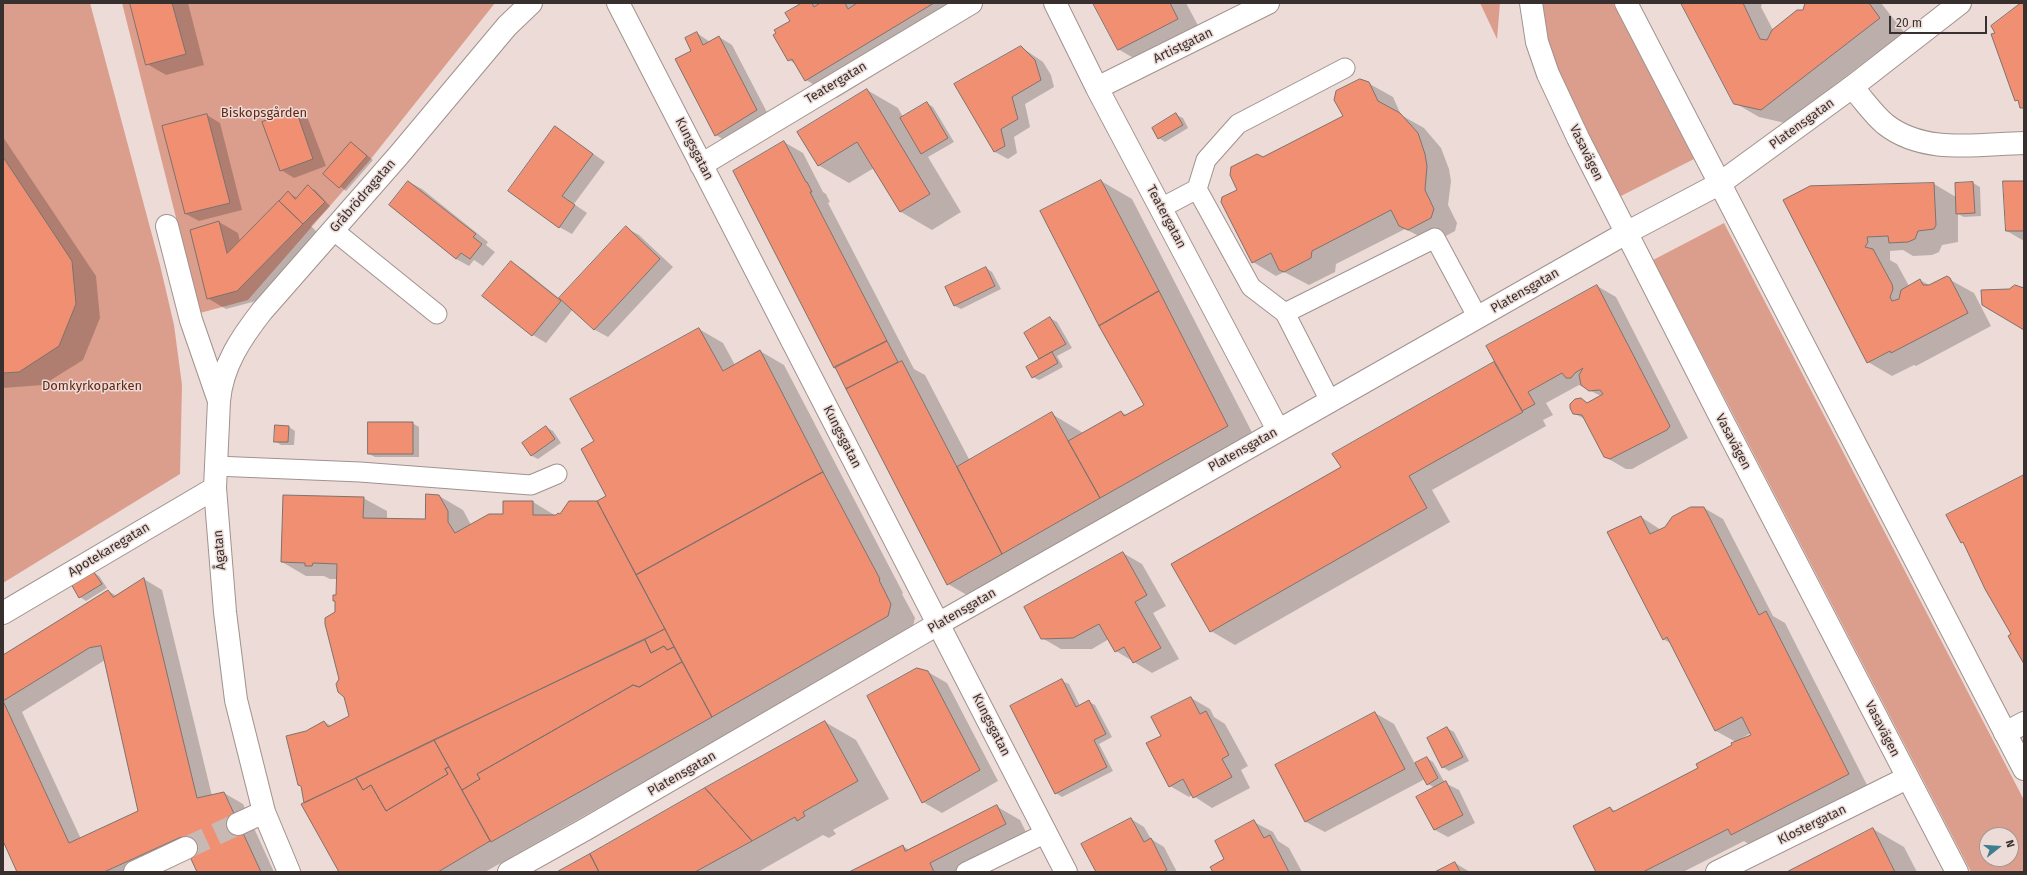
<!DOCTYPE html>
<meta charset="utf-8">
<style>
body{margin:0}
#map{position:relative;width:2027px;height:875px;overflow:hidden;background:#ecdbd6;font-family:"Fira Sans",sans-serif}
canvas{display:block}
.frame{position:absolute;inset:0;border:4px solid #37302f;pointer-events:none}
.north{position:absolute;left:1979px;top:827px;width:40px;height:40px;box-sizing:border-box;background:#ecdbd6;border:1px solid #a49793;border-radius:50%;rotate:73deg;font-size:11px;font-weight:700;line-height:16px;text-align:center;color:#37302f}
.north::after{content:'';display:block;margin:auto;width:14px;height:18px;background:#3b7e8e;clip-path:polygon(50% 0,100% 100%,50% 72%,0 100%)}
.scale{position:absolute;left:1889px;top:16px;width:98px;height:18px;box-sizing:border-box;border:2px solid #37302f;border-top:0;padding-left:5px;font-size:12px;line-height:14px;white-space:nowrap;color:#37302f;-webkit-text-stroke:3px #ecdbd6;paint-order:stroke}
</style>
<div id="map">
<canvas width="2027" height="875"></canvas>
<div class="frame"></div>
<div class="north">N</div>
<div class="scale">20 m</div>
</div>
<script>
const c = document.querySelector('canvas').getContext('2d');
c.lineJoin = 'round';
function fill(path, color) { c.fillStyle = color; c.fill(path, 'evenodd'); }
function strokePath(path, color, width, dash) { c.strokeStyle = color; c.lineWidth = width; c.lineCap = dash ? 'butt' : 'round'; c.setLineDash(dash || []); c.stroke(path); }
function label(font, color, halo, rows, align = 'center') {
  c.font = font + ' "Fira Sans",sans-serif'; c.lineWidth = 3; c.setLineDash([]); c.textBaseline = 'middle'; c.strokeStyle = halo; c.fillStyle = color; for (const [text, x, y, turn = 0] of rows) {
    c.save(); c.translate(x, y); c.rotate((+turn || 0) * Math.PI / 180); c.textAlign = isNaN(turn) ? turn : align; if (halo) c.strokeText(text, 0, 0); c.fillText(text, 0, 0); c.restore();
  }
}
fill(new Path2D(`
 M3 3H90L160 265 174 325 182 385 180 474 3 583Z
 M122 3H495L370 160 248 300 200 313Z
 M1480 3H1500L1497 39Z
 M1540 3H1613L1694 159 1619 197 1555 66 1544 35Z
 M1724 223 2024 800V872H1971L1653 260ZM1987 835H2011V859H1987Z`), '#dc9e8c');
fill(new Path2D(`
 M131 3H188L204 65 166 75 147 64Z
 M804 3H815L818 5 821 3H978L981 10 837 98 806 80 797 65 789 60 791 21Z
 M1094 3H1186L1202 33 1142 63 1118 49Z
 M1682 3H1762L1761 7 1773 30 1803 11 1807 3H1881L1904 32 1785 123 1759 117 1735 103Z
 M697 33 710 42 719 37 732 45 770 118 729 143 716 135 677 60 692 51Z
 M1021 47 1043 62 1051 75 1054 87 1025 104 1030 127 1014 137 1017 153 1008 159 995 152 955 84Z
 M1368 83 1393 97 1401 115 1424 128 1441 148 1449 169 1451 181 1448 205 1457 223 1455 231 1433 243 1405 229 1336 264 1335 272 1309 285 1284 272 1276 276 1253 262 1239 190 1263 158 1344 116Z
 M867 90 898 108 903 117 927 103 933 107 954 142 928 157 961 212 932 230 901 212 874 168 849 183 818 165Z
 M295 111 308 119 326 166 294 178 281 170Z
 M207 115 220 123 242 210 199 221 186 214Z
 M1176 115 1183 118 1188 128 1165 142 1159 138Z
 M555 127 605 162 574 204 587 213 572 234 559 227Z
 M3 137 96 276 100 318 83 360 43 385 3 388Z
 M784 142 803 153 823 192 826 194 830 202 828 203 914 369 925 375 970 461 1052 414 1083 433 1121 412 1127 415 1145 405 1101 181 1132 199 1258 444 972 598 948 584 734 171Z
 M352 143 373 160 346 191 324 174Z
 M409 182 422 189 488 242 486 245 495 252 483 266 474 260 469 266 456 259 390 205Z
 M2024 182V241L2007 231Z
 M1973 183 1980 187 1981 216 1964 217 1958 214V242L1942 245 1939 252 1932 255 1913 256 1903 250 1890 251V260L1897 264 1909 286 1920 280 1929 285 1945 277 1974 293 1991 326 1916 366 1914 365 1892 376 1868 362 1811 187 1934 184 1956 197V184Z
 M308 187 315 190 330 206 311 226 321 236 256 301 226 309 207 298 219 222 238 233 240 241 289 193 297 198Z
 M626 228 639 235 673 267 608 337 595 330 573 309 546 343 533 335 484 296 511 262 524 270 560 299Z
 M986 268 992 272 1001 289 961 309 955 306Z
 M1597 286 1616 297 1688 438 1632 469H1626L1607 458 1586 420 1574 413 1581 399 1588 403 1601 396 1579 385 1546 403 1553 415 1543 420 1546 426 1432 490 1450 522 1235 645 1211 631 1342 468 1494 363 1497 365Z
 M1050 318 1057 322 1072 348 1057 356 1063 367 1039 380 1033 377 1041 360 1025 333Z
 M699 329 723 343 735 365 760 351 784 365 903 593 902 594 915 618 912 630 485 872H340L306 802 307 732 324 722 332 726 350 717 340 679 336 613 337 579H330L324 576H306L282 562 363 498 387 511V520H426L439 496 463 510 471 525 504 515V502H533L556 516 597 502 608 496 595 442Z
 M412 423 419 427V457H375L369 454Z
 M276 426 289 427 295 431 294 445H281L275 441Z
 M546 427 553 431 561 443 538 459 532 456Z
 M1704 508 1723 519 1773 616 1785 623 1867 785 1750 845 1744 841 1683 872H1597L1610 808 1616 811 1700 769 1734 745 1736 742 1716 731 1672 644 1663 639 1641 517 1661 530ZM1751 733 1752 735 1743 739 1742 738Z
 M1123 553 1142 564 1166 606 1153 613 1179 659 1152 673 1116 651 1109 639 1092 649H1061L1042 638Z
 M93 572 99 576 107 588 86 601 80 597Z
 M144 579 162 590 212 796 224 793 243 804 274 872H198L189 853 146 872H18L3 839V656L108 591 117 596ZM105 660 139 811 81 839 22 712Z
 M928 672 947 683 998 781 942 813 923 802Z
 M1062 681 1069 684 1080 706 1089 702 1095 705 1112 737 1099 744 1113 771 1062 797 1056 793Z
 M1191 698 1210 709 1214 717 1225 724 1248 766 1241 770 1250 788 1212 808 1192 795 1189 797 1170 786 1162 736Z
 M1375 713 1394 724 1415 764 1427 758 1433 762 1445 783 1459 790 1475 823 1448 837 1435 830V788L1428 784 1425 779 1325 832 1306 822 1276 766Z
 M825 722 856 740 889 799 833 830 836 834 829 838 823 835 758 872H559Z
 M1447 728 1454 732 1469 761 1449 771 1443 767Z
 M996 806 1020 820 1029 838 961 872H852L903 846 909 850Z
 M1131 819 1144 827 1151 839 1164 847 1177 872H1097Z
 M1254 822 1273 832 1278 841 1289 848 1302 872H1214Z
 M1873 829 1904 847 1917 872H1789Z
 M1455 863 1470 872H1437Z`), '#0003');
const building = new Path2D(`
 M130 3H172L186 54 146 65Z
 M802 3H812L814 7 820 3H845L848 9 857 3H934L805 81 792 59 788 61 773 35 776 33 774 30 790 21 785 13Z
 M1093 3H1170L1178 19 1118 50Z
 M1681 3H1743L1760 39 1767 40 1772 30 1797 10H1803L1805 3H1869L1880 18 1761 110 1734 104Z
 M2021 3H2024V108H2020L2018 100 2015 101 1991 34 1995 33 1991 26Z
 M697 32 703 45 719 36 757 110 715 136 675 59 691 51 685 38Z
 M1021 46 1035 60 1041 80 1012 97 1018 119 1001 129 1005 146 994 152 954 84Z
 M1360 79 1369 82 1378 101 1400 113 1418 133 1425 154 1427 166 1425 190 1434 209 1431 218 1408 230 1399 226 1391 210 1312 251 1311 258 1284 272 1279 270 1271 253 1252 263 1221 202 1222 197 1237 190 1230 175 1231 167 1257 154 1263 157 1343 116 1334 100 1336 91Z
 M867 89 930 194 900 212 857 142 818 166 797 132Z
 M927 102 948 138 921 154 900 118Z
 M296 110 313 159 280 171 262 122Z
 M1176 113 1183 125 1158 139 1152 128Z
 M207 114 230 203 185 214 162 126Z
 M555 126 593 154 562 196 575 205 559 228 508 191Z
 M784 141 806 182H807L812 192H810L887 341 834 368 733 171Z
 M351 142 367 156 339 188 323 174Z
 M3 157 72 261 76 304 59 346 19 372 3 373Z
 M1101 180 1159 291 1099 326 1040 211Z
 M408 181 476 234 473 237 482 244 470 259 461 253 456 259 389 205Z
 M2003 181H2024V231H2006Z
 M1973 182 1975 213 1956 214 1955 183Z
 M1934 183 1936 225 1934 229 1918 231 1915 239 1908 242 1889 243 1888 236 1867 237 1868 242 1865 247 1873 249 1892 284 1893 289 1890 297 1892 301 1899 299 1901 290 1920 279 1923 285H1929L1947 276 1950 278 1968 313 1891 353 1890 351 1867 363 1783 200 1810 186Z
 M308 185 325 202 303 224 279 201 288 191 295 199Z
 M279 201 303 224 237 291 207 299 190 230 219 221 227 253Z
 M626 226 660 259 594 330 559 298Z
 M511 261 561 301 532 336 482 296Z
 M986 267 995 286 954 306 945 287Z
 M1597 285 1670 426 1667 430 1610 459 1604 457 1582 415 1573 414 1570 408V404L1575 399 1581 398 1587 403 1603 394 1600 390 1589 391 1581 385 1579 375 1583 368 1575 373 1571 378H1566L1562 373 1528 392 1535 404 1522 411 1486 346Z
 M2015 285 2024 288V330L1982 305 1981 290 2009 289Z
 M1159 291 1228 426 1100 498 1068 441 1121 411 1124 416 1144 405 1099 326Z
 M1050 317 1066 344 1039 359 1024 333Z
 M699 328 723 371 760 350 823 472 636 575 597 501 606 496 581 449 594 441 570 399Z
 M887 341 898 362 846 389 835 367Z
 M1052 352 1058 363 1032 378 1026 367Z
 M902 361 1002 554 947 585 846 389Z
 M1494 362 1523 412 1409 476 1427 508 1210 632 1171 564 1341 467 1332 454Z
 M1052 412 1100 498 1002 554 957 467Z
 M368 422H413V454H368Z
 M275 425 289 426 288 442H274Z
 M546 426 555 439 531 456 522 443Z
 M823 472 880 579 879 580 891 604 888 616 712 717 636 575Z
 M2024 475V664L2008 636 2011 634 1985 589 1963 542 1961 543 1946 515Z
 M426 494 439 495 448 511V522L455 533 489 514H503V501H533V515H556L558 513 560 514 569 501H597L665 629 304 803 301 786 298 785 286 736 306 731 324 721 328 727 349 716 344 697 338 692 336 684 339 679 325 624V618L335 612V601H333V595H336L337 564 313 563 312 566H305V563L281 562 283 495 364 497 363 518 425 519Z
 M1691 507H1704L1759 615 1766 611 1849 774 1731 835 1728 829 1643 872H1596L1573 826 1610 807 1613 812 1698 768 1696 764 1732 745 1731 743 1751 735 1742 717 1715 731 1667 637 1663 640 1607 532 1641 516 1650 534 1665 527 1672 517Z
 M1123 552 1147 595 1135 602 1161 648 1133 663 1124 647 1115 652 1099 624 1073 638 1041 639 1024 607Z
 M93 571 102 584 79 598 71 584Z
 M144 578 197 798 224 792 261 872H197L181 837 104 872H17L3 841V655L108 590 113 597ZM101 646 138 811 69 843 3 701 89 648Z
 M665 629 674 647 667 650 664 646 651 653 645 640Z
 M645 640 651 653 664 646 667 650 674 647 682 662 639 687 633 685 477 774 480 779 462 790 434 740Z
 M682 662 712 717 491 842 462 790 480 779 477 774 633 685 639 687Z
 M917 668 928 671 980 770 922 803 867 696Z
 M1062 679 1076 707 1089 700 1106 734 1094 740 1107 767 1055 794 1010 706Z
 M1191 697 1200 714 1206 711 1229 755 1222 759 1232 777 1193 798 1183 779 1169 787 1146 743 1161 736 1151 717Z
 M1375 712 1405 769 1305 822 1275 765Z
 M825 721 858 781 803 812 805 816 797 821 795 817 752 841 705 788Z
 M1447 727 1463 757 1442 768 1427 738Z
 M434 740 449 767 445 769 448 774 386 811 371 785 363 790 356 778Z
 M1427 757 1438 778 1427 785 1415 763Z
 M449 767 490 841 438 872H339L301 804 356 778 363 790 371 785 386 811 448 774 445 769Z
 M1446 781 1463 815 1434 830 1416 797Z
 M705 788 752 841 695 872H599L590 854Z
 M997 805 1006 824 930 863 934 872H849L903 845 905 851Z
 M1131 818 1144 842 1151 838 1167 870 1163 872H1096L1081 844Z
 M1254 820 1264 838 1270 835 1289 872H1213L1210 867 1224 859 1215 841Z
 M1873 828 1895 872H1787Z
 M590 854 599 872H557Z
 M1455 862 1460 872H1435Z`);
fill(building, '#f18f73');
strokePath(building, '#7f716c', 1);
strokePath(new Path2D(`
 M186 848 238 824`), '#c8b9b5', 22, [22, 11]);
const service = new Path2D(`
 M1161 208 1197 189
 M333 230 437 314
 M1285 313 1435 238 1478 318
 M1330 401 1285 313 1251 287 1197 189 1206 160 1238 124 1345 68
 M215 466 360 472 531 485 557 474
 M966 872 1046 833`);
const pedestrian = new Path2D(`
 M215 488 225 612 236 700 264 812 289 872
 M238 824 264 812
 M135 872 186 848
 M509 872 586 829 938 624`);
const minor = new Path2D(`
 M618 3 1066 872
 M1055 3 1097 88 1278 430
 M1852 87 1960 3
 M1097 88 1268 3
 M701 165 971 3
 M219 401C222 366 241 338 262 311L398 156 507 26 531 3
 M3 613 215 488 219 401 191 320 167 226
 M938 624 1626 233
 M2005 733 2024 723
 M1717 872 1907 778`);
const tertiary = new Path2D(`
 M1626 233 1719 184 1852 87C1863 99 1873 114 1885 124 1924 155 1978 144 2024 143`);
const secondary = new Path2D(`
 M1531 3 1537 42 1548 74 1578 138 1720 416 1957 872
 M1626 3 2024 769`);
strokePath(service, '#a1928e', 21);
strokePath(pedestrian, '#a1928e', 24);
strokePath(minor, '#a1928e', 24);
strokePath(tertiary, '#a1928e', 24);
strokePath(secondary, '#a1928e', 24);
strokePath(service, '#fff', 19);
strokePath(pedestrian, '#fff', 22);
strokePath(minor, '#fff', 22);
strokePath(tertiary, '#fff', 22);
strokePath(secondary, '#fff', 22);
label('13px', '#37302f', '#ecdbd6', [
 ["Artistgatan",1183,46,-26],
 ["Teatergatan",836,83,-31],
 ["Platensgatan",1802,124,-36],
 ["Kungsgatan",694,149,63],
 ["Vasavägen",1586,153,64],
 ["Gråbrödragatan",363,196,-49],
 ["Teatergatan",1166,217,62],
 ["Platensgatan",1525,291,-30],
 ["Kungsgatan",842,437,63],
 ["Vasavägen",1733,442,62],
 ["Platensgatan",1243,450,-29],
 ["Apotekaregatan",109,550,-31],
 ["Ågatan",220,550,-95],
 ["Platensgatan",962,611,-30],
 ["Kungsgatan",991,725,63],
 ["Vasavägen",1882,729,63],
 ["Platensgatan",682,774,-30],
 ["Klostergatan",1812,825,-26]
]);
label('13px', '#642615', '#ecdbd6', [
 ["Biskopsgården",264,113],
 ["Domkyrkoparken",92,386]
]);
</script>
